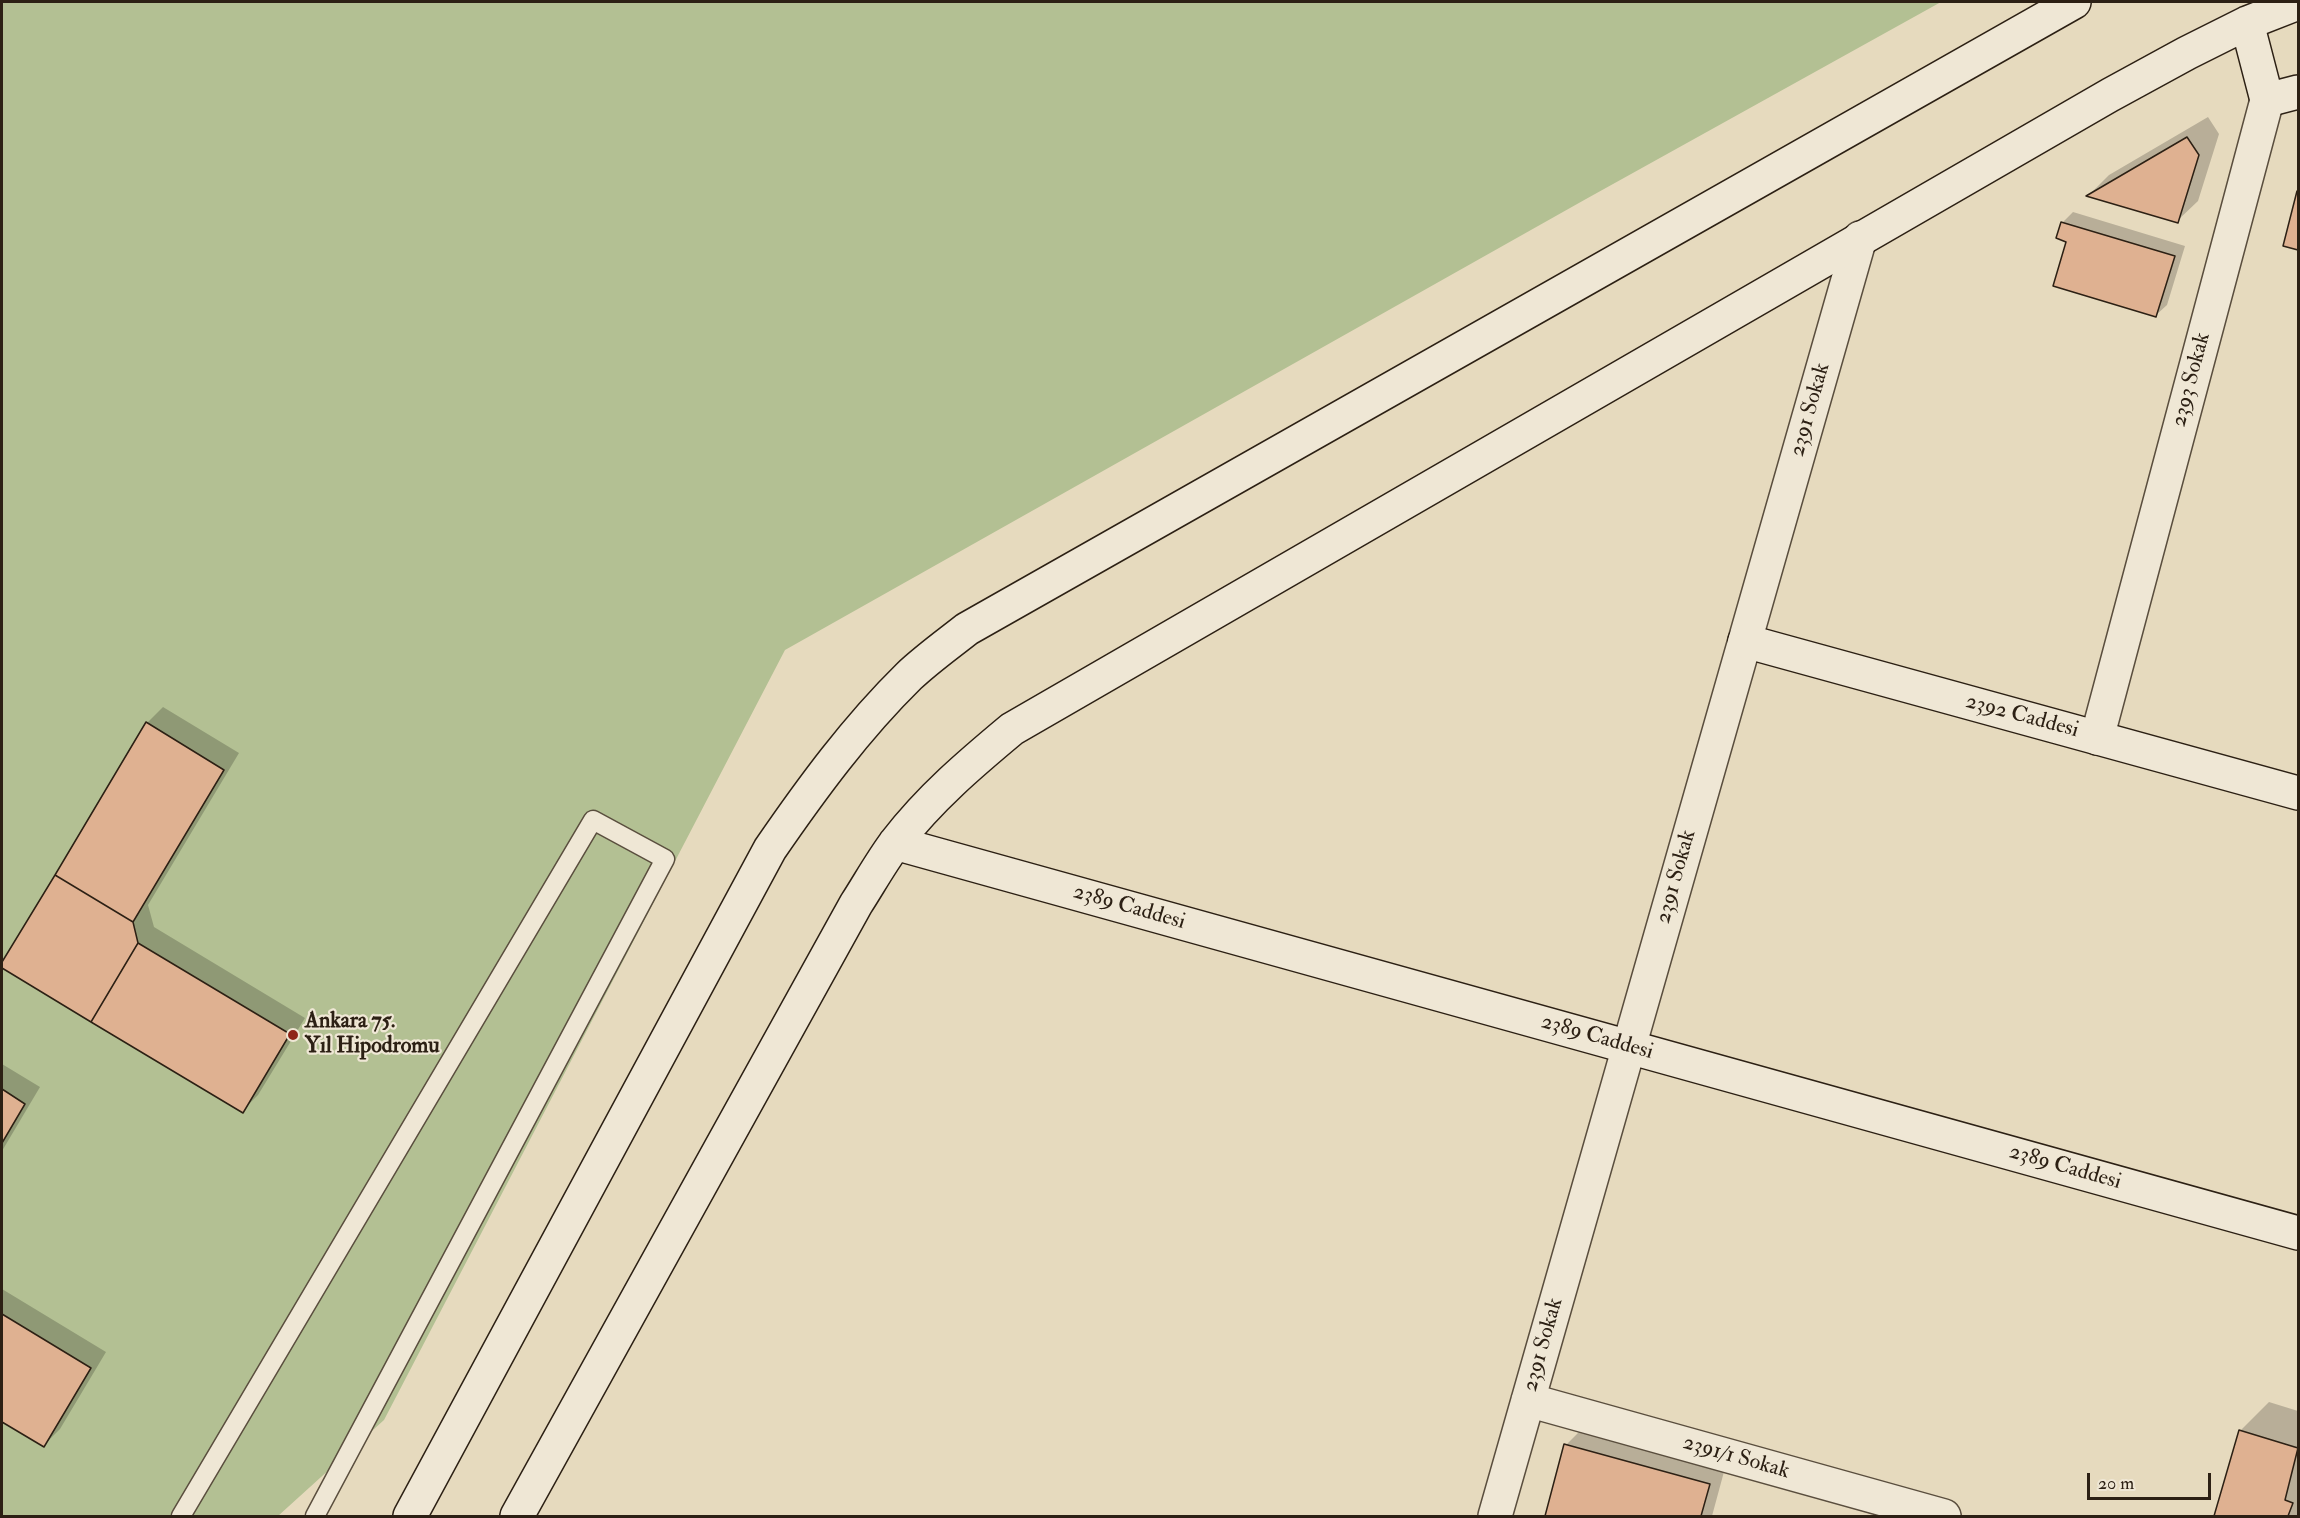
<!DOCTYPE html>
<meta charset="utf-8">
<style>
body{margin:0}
#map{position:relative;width:2300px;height:1518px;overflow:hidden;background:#e6dabe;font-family:"IM FELL Double Pica",serif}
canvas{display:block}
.frame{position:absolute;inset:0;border:3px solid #2c2014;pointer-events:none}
.scale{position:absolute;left:2087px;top:1473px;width:124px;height:27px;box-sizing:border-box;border:3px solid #2c2014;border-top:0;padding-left:8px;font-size:18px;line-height:21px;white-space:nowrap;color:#2c2014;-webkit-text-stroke:4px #efe7d5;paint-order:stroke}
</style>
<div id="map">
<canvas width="2300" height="1518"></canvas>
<div class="frame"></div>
<div class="scale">20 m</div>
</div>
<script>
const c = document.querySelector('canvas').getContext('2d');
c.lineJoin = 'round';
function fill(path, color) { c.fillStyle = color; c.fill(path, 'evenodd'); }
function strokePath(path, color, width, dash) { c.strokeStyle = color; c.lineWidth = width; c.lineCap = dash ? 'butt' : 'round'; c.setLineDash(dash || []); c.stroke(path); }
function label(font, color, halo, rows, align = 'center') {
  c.font = font + ' "IM FELL Double Pica",serif'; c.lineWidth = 4.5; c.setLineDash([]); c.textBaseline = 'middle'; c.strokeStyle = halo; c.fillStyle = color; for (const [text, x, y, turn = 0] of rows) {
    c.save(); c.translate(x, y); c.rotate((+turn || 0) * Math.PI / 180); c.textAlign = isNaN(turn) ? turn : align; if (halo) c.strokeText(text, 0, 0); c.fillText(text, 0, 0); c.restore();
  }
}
fill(new Path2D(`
 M2 2H1941L1586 199 785 650 384 1420 278 1516H2Z`), '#b3c093');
fill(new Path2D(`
 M2208 117 2219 134 2198 201 2177 221 2089 195 2109 175Z
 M2298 192V248L2284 245Z
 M2073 212 2185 246 2167 305 2156 315 2068 241 2062 223Z
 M163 707 239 753 148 905 154 927 305 1018 258 1095 242 1111 2 966 147 723Z
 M2 1064 40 1087 2 1151Z
 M2 1289 106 1352 60 1429 44 1445 2 1420Z
 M2269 1402 2298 1411V1516H2216L2240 1431Z
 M1582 1429 1725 1468 1712 1516H1546L1566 1445Z`), '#0003');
const building = new Path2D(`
 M2187 137 2199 155 2178 223 2086 196Z
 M2297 191H2298V250L2283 246Z
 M2061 222 2175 256 2156 317 2053 286 2066 242 2056 238Z
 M146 722 224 770 133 922 55 875Z
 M55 875 133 922 138 943 91 1022 2 968V962Z
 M138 943 290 1034 243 1113 91 1022Z
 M2 1089 25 1104 2 1143Z
 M2 1314 91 1368 44 1447 2 1422Z
 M2239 1430 2298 1448 2285 1500 2293 1503 2288 1516H2214Z
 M1564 1444 1710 1484 1701 1516H1545Z`);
fill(building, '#dfb191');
strokePath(building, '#2c2014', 1.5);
const lane = new Path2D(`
 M181 1516 593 820 665 859 315 1516`);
const street = new Path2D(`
 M2097 738 2267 100
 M1528 1400 1944 1516
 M1495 1516 1860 238`);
const secondary = new Path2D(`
 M2247 23 2267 100 2298 92
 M1745 641 2298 793
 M895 843 2298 1233
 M410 1516 770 849C812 788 856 728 909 676 927 659 948 644 967 629L2074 2
 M517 1516 856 904C869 884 881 862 896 842 930 798 970 764 1012 729L2110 95 2187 53 2247 23 2298 3`);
strokePath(lane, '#5a4e3e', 21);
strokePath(street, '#5a4e3e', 36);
strokePath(secondary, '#2c2014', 36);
strokePath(lane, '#efe7d5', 18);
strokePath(street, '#efe7d5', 33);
strokePath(secondary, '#efe7d5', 33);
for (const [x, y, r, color] of [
 [293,1035,6,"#8f2418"]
]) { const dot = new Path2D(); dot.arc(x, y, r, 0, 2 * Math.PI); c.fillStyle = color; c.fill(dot); strokePath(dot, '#efe7d5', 2); }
label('22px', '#2c2014', '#efe7d5', [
 ["2393 Sokak",2192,380,-75],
 ["2391 Sokak",1811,410,-74],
 ["2392 Caddesi",2022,717,15],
 ["2391 Sokak",1677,877,-74],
 ["2389 Caddesi",1129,908,16],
 ["2389 Caddesi",1597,1038,16],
 ["2389 Caddesi",2065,1168,16],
 ["2391 Sokak",1544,1345,-74],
 ["2391/1 Sokak",1736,1458,16]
]);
label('bold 22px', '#2c2014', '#efe7d5', [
 ["Ankara 75.",305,1022],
 ["Yıl Hipodromu",305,1047]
], 'left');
</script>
